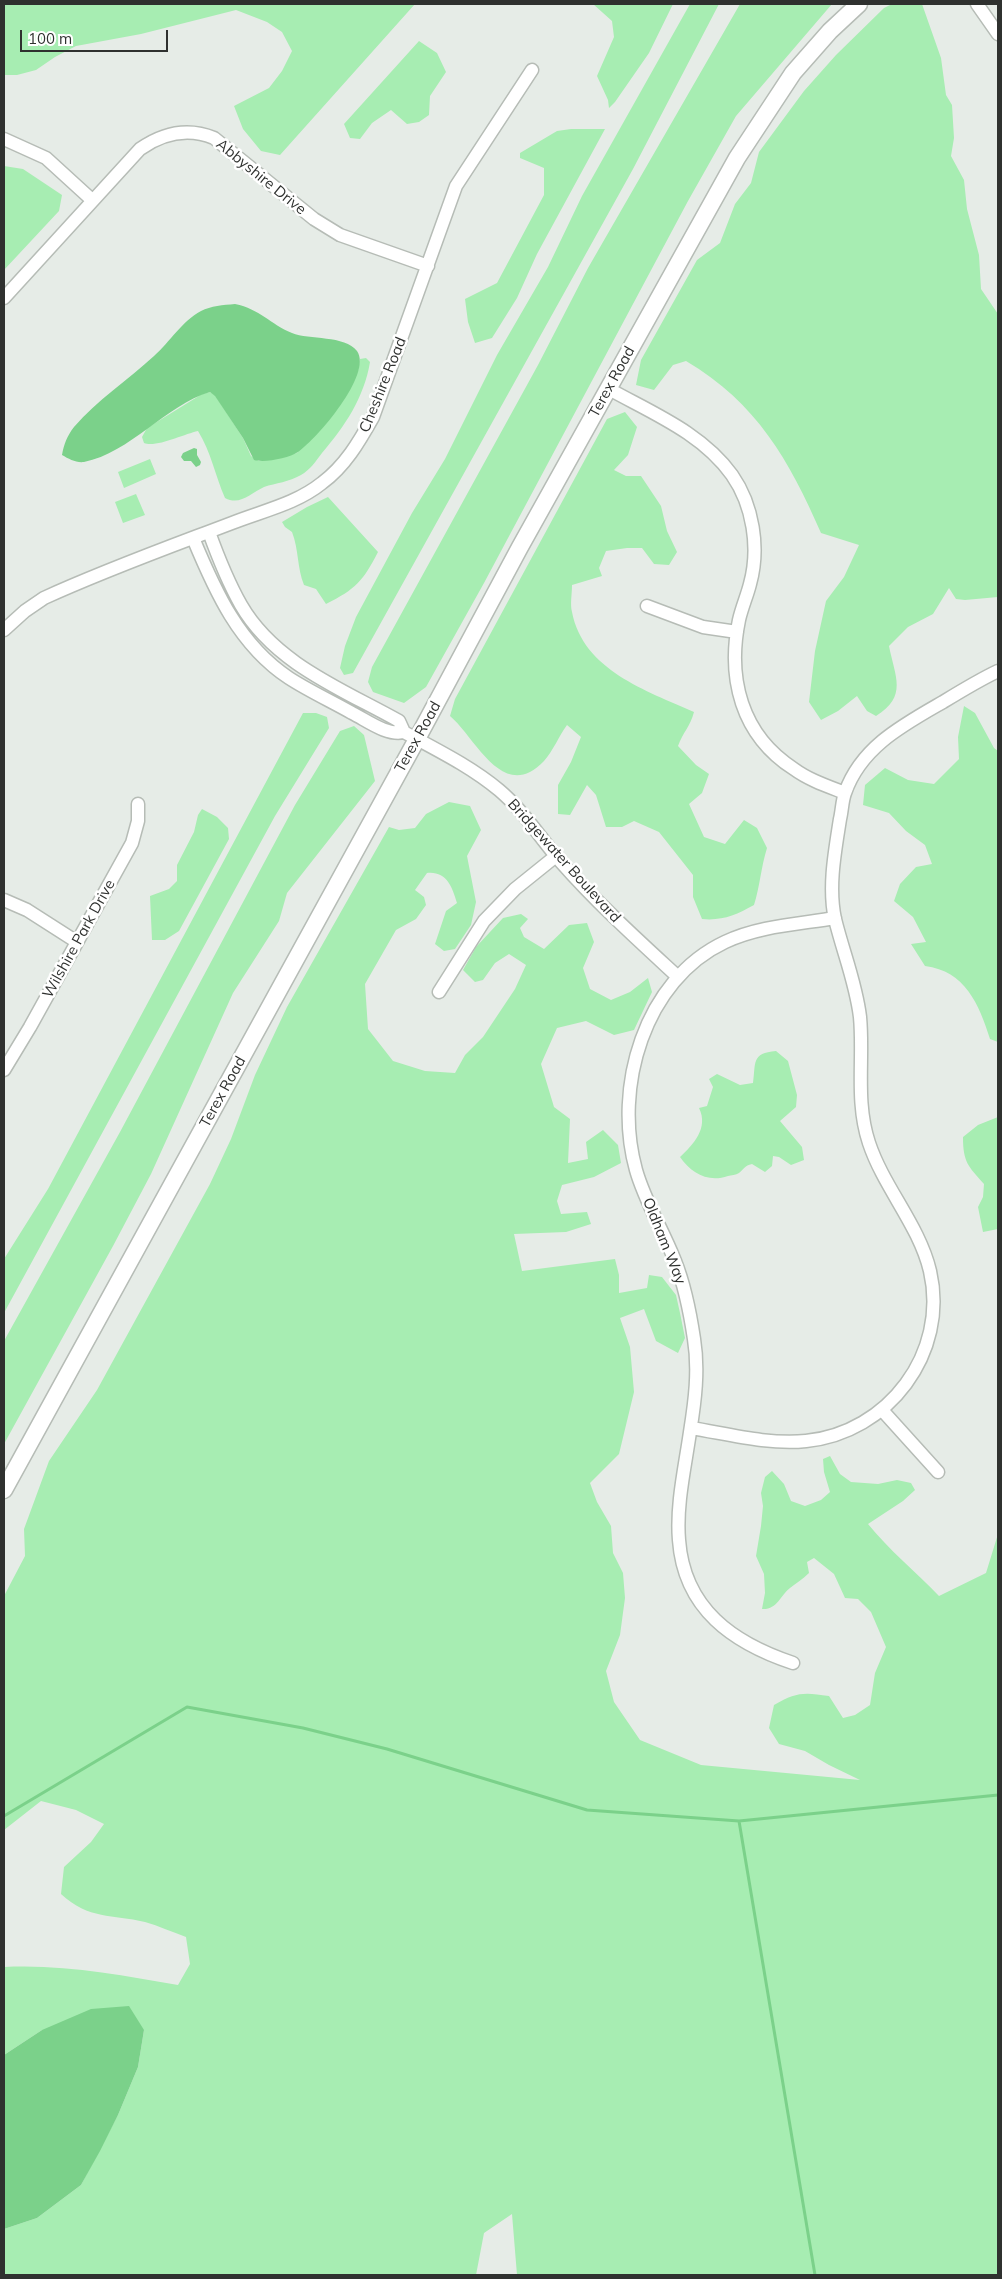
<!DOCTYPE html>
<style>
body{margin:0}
#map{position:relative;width:1002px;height:2279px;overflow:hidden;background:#e6ece7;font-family:Mulish,sans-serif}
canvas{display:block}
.frame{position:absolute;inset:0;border:5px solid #2f312f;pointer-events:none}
.scale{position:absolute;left:20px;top:30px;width:148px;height:22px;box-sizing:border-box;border:2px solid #2f312f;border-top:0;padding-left:6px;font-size:15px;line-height:18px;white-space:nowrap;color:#2f312f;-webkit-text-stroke:4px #fff;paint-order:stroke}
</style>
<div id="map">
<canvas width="1002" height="2279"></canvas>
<div class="frame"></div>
<div class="scale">100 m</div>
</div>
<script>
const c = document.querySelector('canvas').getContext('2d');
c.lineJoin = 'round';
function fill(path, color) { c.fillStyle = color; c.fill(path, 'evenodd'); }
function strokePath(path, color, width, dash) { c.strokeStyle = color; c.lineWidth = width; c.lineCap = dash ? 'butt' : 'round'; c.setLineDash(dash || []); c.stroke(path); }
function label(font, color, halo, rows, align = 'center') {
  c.font = font + ' Mulish,sans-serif'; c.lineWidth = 5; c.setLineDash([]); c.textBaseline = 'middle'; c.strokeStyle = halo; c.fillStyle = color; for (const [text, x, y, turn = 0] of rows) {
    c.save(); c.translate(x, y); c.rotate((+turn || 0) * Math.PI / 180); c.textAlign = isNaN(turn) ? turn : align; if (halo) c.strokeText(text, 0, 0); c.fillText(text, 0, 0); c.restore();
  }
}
fill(new Path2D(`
 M4 4H415L280 155 261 151 243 129 234 106 269 88 282 71 292 51 282 32 267 22 236 10 141 34 76 46 55 57 36 70 17 75H4Z
 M593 4H673L649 53 615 102 609 108 608 100 597 76 614 37 612 21Z
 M690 4H719L633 169 353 673 344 675 340 668 345 646 356 617 412 513 445 459 497 355 548 267 582 196Z
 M740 4H832L736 116 688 201 484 583 426 687 404 703 373 692 368 682 372 667 538 365 588 268Z
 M892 4H922L941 58 946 95 952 105 954 138 951 156 964 180 967 209 979 255 981 289 998 314V597L965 600 956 599 949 588 933 614 908 627 889 646C895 677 908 696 876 716L867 711 857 696 838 711 821 720 809 702 815 651 826 601 844 577 859 545 821 533C789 460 757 403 686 361L673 365 654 390 636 385 641 360 697 260 720 243 735 204 751 183 759 152 804 91 836 55 884 8Z
 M419 41 437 53 446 72 430 96 429 115 419 122 407 124 391 110 372 123 360 139 350 138 344 124Z
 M571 129H605L537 254 517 298 492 338 475 343 468 322 465 299 497 283 544 195V168L520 158V153L557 131Z
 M4 166 23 169 62 195 59 211 4 270Z
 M366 358 370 362C364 398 345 426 322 453 316 461 310 470 301 475 289 482 276 483 264 487 251 493 240 506 225 498 215 475 211 452 198 431 184 434 156 448 144 443L142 437 147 428 202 394 210 392 215 395 243 438 251 456 259 461 297 453 358 371 360 359Z
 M625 412 637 427 628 455 614 470 626 476H641L661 506 667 531 677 552 669 565 654 564 642 548H627L606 551 599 568 602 576 572 585C572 594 570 604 572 612 583 670 647 691 694 712 690 727 683 732 678 746L696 765 709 774 702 793 689 804 704 837 725 844 744 820 757 828 767 848C761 867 760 886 754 905 736 915 722 921 702 919L693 897V875L659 832 634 821 622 827H606L596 795 587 785 570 815 558 814V785L571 762 581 737 567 725C559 736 553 751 544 761 503 804 476 738 450 716L455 699 607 419Z
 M150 459 156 474 124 488 118 472Z
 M136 494 145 515 123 523 115 502Z
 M328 497 378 552C363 581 356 589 326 604L316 589 304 585C297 568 299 550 292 532L285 527 282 522 307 507Z
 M964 706 975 713 994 748 998 751V1042L990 1039C979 1004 965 971 925 966L911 944 926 942 913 917 894 901 900 884 916 867 932 864 925 845 906 831 889 813 863 805 865 785 885 768 908 780 934 784 959 759 958 737Z
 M303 713H316L327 717 329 728 275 816 4 1313V1259L48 1189Z
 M354 726 364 735 375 781 287 893 279 921 233 993 151 1174 113 1246 4 1444V1341L120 1132 295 805 340 731Z
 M449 802 470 806 481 830 467 856 476 902 471 925 455 949 444 951 435 944 446 911 457 903C452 886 446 871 427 873L415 890 424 897 426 905 416 919 396 930 365 984 368 1029 393 1061 425 1071 455 1073 465 1055 483 1037 515 989 526 965 509 954 495 963 483 980 475 982 463 970 476 947 503 918 521 914 528 919 520 928 524 937 544 949 569 925 587 923 594 942 583 968 590 989 611 1000 630 992 648 978 652 992 634 1030 614 1035 586 1021 557 1028 541 1064 554 1107 570 1119 568 1163 588 1159 586 1142 603 1130 618 1145 621 1163 594 1177 562 1185 557 1201 561 1214 587 1212 591 1224 566 1232 514 1234 522 1271 615 1259 619 1275V1293L647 1288 649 1275 662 1277 676 1295 680 1313 685 1338 678 1353 656 1341 644 1309 620 1318 630 1347 634 1392 619 1454 590 1483 597 1502 611 1526 613 1553 623 1573 625 1598 620 1635 606 1671 614 1702 640 1740 701 1765 860 1780 829 1765 805 1751 779 1744 769 1728 774 1705C796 1692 804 1692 829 1696L843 1718 855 1715 870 1705 875 1673 886 1647 871 1612 858 1599 845 1598 834 1574 814 1558 807 1562 809 1573C803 1579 796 1583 790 1588 780 1596 777 1610 762 1609L765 1593 764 1574 756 1556 761 1526 763 1506 761 1493 765 1477 772 1471 784 1484 791 1501 805 1506 821 1500 830 1492 824 1472 823 1459 830 1456 840 1474 851 1482 878 1484 897 1480 911 1483 915 1490 903 1501 868 1524C889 1550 916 1572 939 1596L986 1573 998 1534V2275H517L512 2214 484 2233 476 2275H4V2229L37 2218 81 2185 118 2115 138 2067 144 2030H42L4 2055V1967C63 1964 121 1975 178 1985L190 1964 186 1937C172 1932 159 1926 145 1922 112 1914 89 1920 61 1894L64 1867 91 1842 104 1824 76 1810 41 1801 4 1830V1596L25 1556 24 1529 49 1461 97 1390 210 1184 231 1139 255 1075 287 1007 389 827 399 830 415 828 426 814Z
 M202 809 217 817 228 828 229 839 179 931 165 940H152L150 896 169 889 177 881V865L194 832 198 815Z
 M776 1051 788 1061 797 1095 796 1107 780 1121 802 1147 804 1160 791 1165 779 1157 773 1156 772 1166 765 1172 752 1164C744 1166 745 1168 739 1173 736 1175 731 1175 728 1176 708 1183 691 1173 680 1157 693 1145 709 1128 699 1108L707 1106 713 1087 709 1079 717 1074 740 1085 753 1083C756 1063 751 1053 776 1051Z
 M998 1117V1229L983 1232 978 1207 983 1197 984 1184C968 1166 963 1162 963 1137L978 1125Z`), '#a7edb2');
fill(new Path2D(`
 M235 304C260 309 270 324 292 333 309 340 345 335 357 351 373 374 317 439 298 452 289 458 265 463 254 460L243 438 215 396 210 392C166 405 130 453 84 462 76 463 69 459 62 455 64 444 67 436 74 427 97 400 128 380 154 356 170 342 182 321 201 311 211 306 223 305 235 304Z
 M194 448 197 449V455L201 462 200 465 196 467 191 461H184L181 457 183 453Z
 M129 2006 144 2030 138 2067 118 2115 100 2151 81 2185 37 2218 4 2229V2055L42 2030 91 2009Z`), '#7bd18a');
strokePath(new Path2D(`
 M4 1816 187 1707 303 1728 387 1749 587 1810 739 1821 998 1795
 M739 1821 815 2275`), '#7bd18a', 3);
const minor = new Path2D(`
 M977 4 998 34
 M4 139 46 158 92 200
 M4 298 140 149C163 133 187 127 214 138L314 219 340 235 428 266
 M609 389C652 413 702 433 732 475 753 505 760 548 750 584 747 596 742 607 739 620 727 678 741 735 794 769 809 780 827 786 845 793
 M209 532C218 557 228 582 241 605 275 664 344 690 399 721L404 732C437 750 470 766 499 790 524 811 540 838 561 862 597 903 638 940 678 977
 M193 538C215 591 239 645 289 678 309 691 331 701 352 713 368 721 387 736 404 732
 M647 606 703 627 737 632
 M4 630 25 611 44 598C105 570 169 547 232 523 262 511 296 504 322 483 345 466 359 442 373 417L456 186 532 70
 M4 900 27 910 77 942
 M439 992 484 921 515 889 556 856
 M4 1070 30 1027 132 843 138 821V804
 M882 1410 938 1472
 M691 1428C728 1434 769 1445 806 1441 888 1433 949 1353 930 1271 919 1225 884 1188 869 1143 855 1101 864 1059 860 1017 856 983 843 952 835 919 828 887 835 851 840 819 842 811 842 801 845 793 861 747 903 725 943 702 961 691 979 680 998 671
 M793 1663C733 1643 684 1609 679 1540 676 1505 685 1467 690 1432 695 1401 699 1370 694 1339 690 1312 685 1286 675 1261 663 1230 645 1202 636 1170 613 1088 644 980 725 942 758 926 799 924 835 918`);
const secondary = new Path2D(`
 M4 1490 417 739 520 547 737 158 793 73 830 31 859 4`);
strokePath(minor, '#b6bcb6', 15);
strokePath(secondary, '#b6bcb6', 19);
strokePath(minor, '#fff', 12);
strokePath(secondary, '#fff', 16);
label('15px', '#2f312f', '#fff', [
 ["Abbyshire Drive",261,177,39],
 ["Terex Road",612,382,-61],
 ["Cheshire Road",383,385,-68],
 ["Terex Road",418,737,-61],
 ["Bridgewater Boulevard",564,861,48],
 ["Wilshire Park Drive",79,939,-61],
 ["Terex Road",223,1092,-61],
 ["Oldham Way",664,1241,68]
]);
</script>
